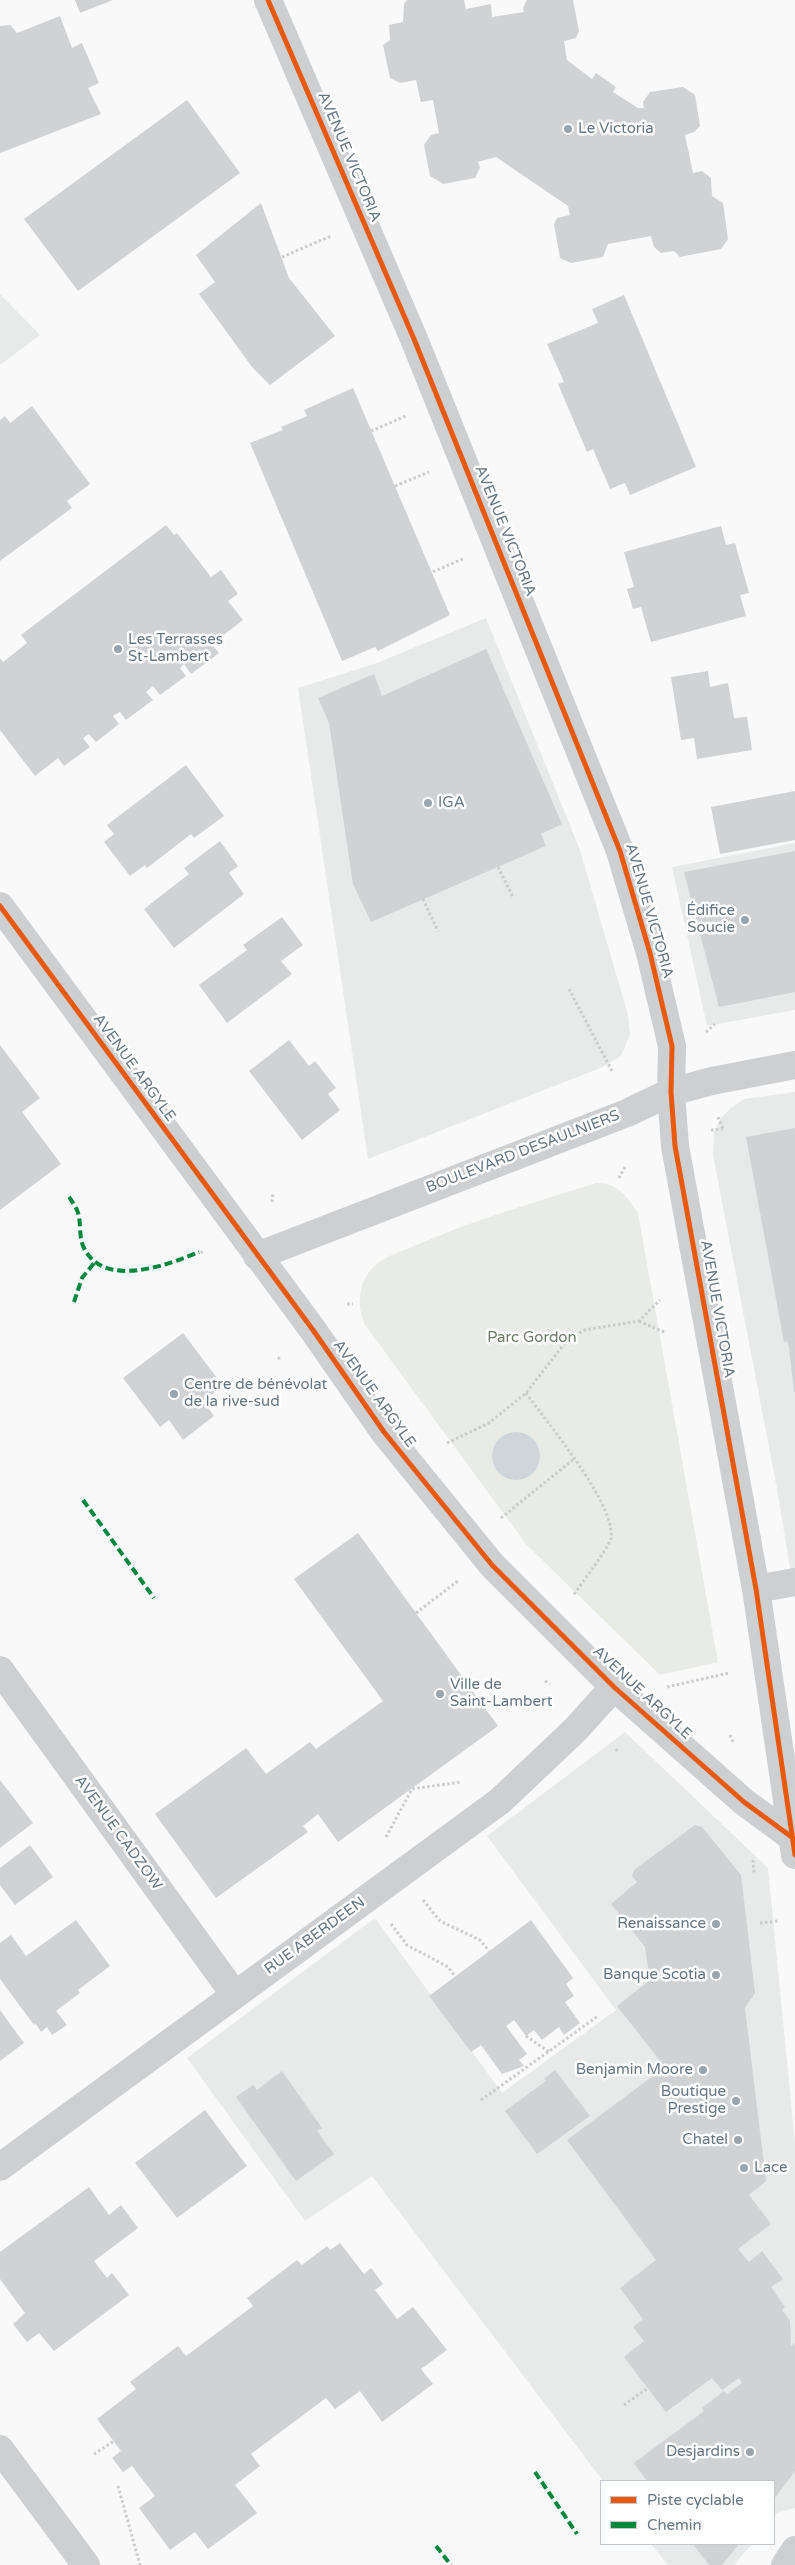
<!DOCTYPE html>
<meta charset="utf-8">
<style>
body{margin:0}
#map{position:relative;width:795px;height:2565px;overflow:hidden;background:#f9f9f9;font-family:"Varela Round",sans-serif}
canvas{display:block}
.legend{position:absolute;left:600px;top:2480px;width:175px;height:65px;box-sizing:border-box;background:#fff;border:1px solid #c1c8cd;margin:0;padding:6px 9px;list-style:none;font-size:15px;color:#657683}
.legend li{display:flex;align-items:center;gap:10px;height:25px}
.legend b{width:25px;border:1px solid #c1c8cd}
</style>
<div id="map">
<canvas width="795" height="2565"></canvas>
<ul class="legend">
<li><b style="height:6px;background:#e8590c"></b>Piste cyclable</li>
<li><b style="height:6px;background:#00873e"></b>Chemin</li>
</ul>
</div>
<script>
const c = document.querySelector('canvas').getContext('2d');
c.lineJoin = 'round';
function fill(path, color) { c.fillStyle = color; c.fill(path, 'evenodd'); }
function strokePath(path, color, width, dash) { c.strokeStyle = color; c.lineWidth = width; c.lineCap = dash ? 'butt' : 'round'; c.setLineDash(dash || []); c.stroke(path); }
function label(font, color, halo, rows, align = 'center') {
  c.font = font + ' "Varela Round",sans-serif'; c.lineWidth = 5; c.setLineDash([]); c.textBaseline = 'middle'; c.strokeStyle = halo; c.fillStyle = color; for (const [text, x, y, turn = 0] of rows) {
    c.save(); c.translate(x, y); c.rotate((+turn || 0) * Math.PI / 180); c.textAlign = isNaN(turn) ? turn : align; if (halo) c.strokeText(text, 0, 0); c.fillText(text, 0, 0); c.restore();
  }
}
fill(new Path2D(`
 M0 294 40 335 0 365Z
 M486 618 580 850 628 1015 630 1034 621 1056 603 1067 368 1159 298 688 377 663Z
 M795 843V1010L707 1026 672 867Z
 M795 1092V1598L777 1489 713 1155 714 1132 721 1118 731 1108 744 1099Z
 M625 1732 768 1868 795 2143V2508L777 2513 774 2517V2481H603L372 2176 305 2221 187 2058 375 1918 502 2093 616 2010 487 1836Z
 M651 2544H752L734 2565H668Z`), '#e8e9e9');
fill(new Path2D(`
 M596 1183C618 1183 626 1195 638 1213L718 1662 660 1675 526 1544 365 1325C355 1303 359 1275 381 1261 392 1254 407 1249 419 1244 476 1219 537 1202 596 1183Z`), '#e8ebe6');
fill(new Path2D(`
 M492 1456a24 24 0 1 1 48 0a24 24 0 1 1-48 0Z`), '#ced6d9');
fill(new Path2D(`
 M75 0H113L80 13Z
 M407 0H464L466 9 491 4 492 17 524 12 523 8 527 0H573L579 31 576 38 564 41 567 60 592 79 596 73 616 87 613 92 638 108H644L643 102 650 92 683 87 695 95 700 126 694 132 685 135 693 173 702 171 711 178 712 196 723 203 728 239 721 249 680 257 674 251 661 253 654 247 651 236 608 244 603 257 571 263 560 258 554 224 557 218 570 215 568 206 496 157 478 162 480 168 475 178 443 184 430 176 424 145 431 135 439 133 433 100 421 102 416 80 400 83 390 78 383 45 390 40 389 25 403 22 404 4Z
 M60 16 72 48 82 43 99 83 88 88 101 114 0 153V26L10 25 17 33Z
 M187 100 240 173 78 291 24 219Z
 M261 203 289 278 335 336 270 385 252 367 199 294 215 282 196 255Z
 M624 295 696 467 630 495 625 483 610 489 593 449 587 452 558 384 564 382 547 344 598 323 592 309Z
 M353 388 450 615 378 651 375 647 342 661 250 443 283 430 281 427 307 416 304 410Z
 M32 406 90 484 67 501 72 508 0 561V420L5 416 10 423Z
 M166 525 174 535 177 533 211 577 221 570 238 594 228 601 243 620 212 644 219 653 191 674 184 664 180 668 186 676 160 695 153 686 146 692 153 700 126 720 120 712 113 716 119 724 96 742 89 734 83 738 90 747 64 766 58 758 35 776 0 730V658L3 662 27 643 21 635Z
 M721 526 726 545 735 543 749 593 740 595 746 616 651 642 641 607 633 609 627 589 634 587 624 552Z
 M486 649 562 824 541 834 546 846 371 922 353 884 329 723 318 698 374 674 382 696Z
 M708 671 710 687 728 683 734 718 747 717 752 750 697 759 694 738 681 740 671 677Z
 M186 765 224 816 194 838 191 834 147 868 145 865 130 876 104 842 114 834 107 825Z
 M795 791V840L720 854 711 807Z
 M220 841 238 866 229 873 244 894 174 948 144 909 189 874 184 868Z
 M795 851V992L719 1007 684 872Z
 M282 917 303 945 281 961 292 974 227 1023 199 985 247 950 243 945Z
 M289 1040 309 1066 315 1061 336 1088 328 1094 340 1110 302 1140 249 1071Z
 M0 1045 40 1098 22 1112 61 1164 0 1210Z
 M795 1128V1392H794L789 1347 787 1341 784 1342 746 1137Z
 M183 1333 223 1386 203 1401 214 1416 183 1440 169 1420 160 1427 123 1378Z
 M358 1533 498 1726 338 1842 318 1814 303 1826 308 1832 216 1898 155 1814 246 1748 266 1774 310 1742 316 1749 383 1701 294 1579Z
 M0 1780 33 1823 0 1848Z
 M695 1825 702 1827 741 1875 755 1993 745 2008 766 2181 749 2195 771 2224 738 2249 749 2262 762 2251 783 2279 771 2287 785 2307 782 2310 790 2321 791 2346 795 2343V2471L774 2499V2481H647L634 2463 704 2411 702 2408 724 2391 727 2394 742 2383 739 2378 722 2390 712 2378 666 2412 624 2357 644 2341 633 2327 643 2319 620 2288 656 2260 567 2140 665 2067 617 2006 650 1980 645 1947 611 1904 637 1882 632 1876 634 1870Z
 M30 1845 53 1877 15 1905 0 1885V1868Z
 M76 1920 110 1966 78 1990 80 1993 56 2011 67 2025 52 2035 47 2027 41 2032 35 2023 34 2025 0 1979V1943L11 1935 26 1956Z
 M531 1920 573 1978 566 1984 574 1996 565 2002 580 2023 564 2035 559 2027 542 2040 534 2030 526 2036 514 2020 506 2026 527 2054 519 2060 524 2066 502 2074 481 2045 471 2052 429 1996Z
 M0 2010 24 2043 0 2061Z
 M555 2070 590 2116 537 2154 505 2111 546 2081 544 2079Z
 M282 2071 322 2128 317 2131 334 2154 296 2181 236 2097 253 2085 257 2090Z
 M205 2110 247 2166 177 2218 135 2163Z
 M89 2187 109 2215 121 2205 138 2228 94 2261 107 2278 112 2273 129 2295 54 2351 39 2333 27 2342 13 2324 25 2313 0 2279V2252Z
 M340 2243 364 2274 371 2268 383 2284 375 2290 397 2319 413 2307 447 2350 421 2369 433 2384 382 2422 360 2391 335 2409 326 2398 251 2454 260 2466 235 2485 257 2513 208 2549 195 2532 170 2550 139 2508 155 2496 132 2466 123 2472 112 2458 121 2451 97 2419 136 2389 130 2382 178 2346 186 2356 253 2306 247 2298 297 2260 302 2265 327 2246 330 2250Z
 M693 2544H739L722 2565H709Z`), '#d0d2d3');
strokePath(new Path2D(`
 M282 257 331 236
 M371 431 406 416
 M395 486 429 472
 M433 572 465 558
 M498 867 513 897
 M423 899 438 931
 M569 989 613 1073
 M706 1032 715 1024
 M718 1117 723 1129
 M711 1130 723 1129
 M619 1178 625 1167
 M272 1202 273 1194
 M201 1253 203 1251
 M347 1304H353
 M639 1321 666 1333
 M278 1359 281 1356
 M526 1393C547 1423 616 1504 611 1538 609 1548 580 1585 573 1596
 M447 1443 489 1423 526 1393 565 1343 584 1330 639 1321 660 1300
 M501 1518 574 1459
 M416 1613 458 1581
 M545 1681 550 1684
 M667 1687 729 1673
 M730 1735 734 1744
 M616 1749 619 1753
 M386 1837 412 1789 461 1782
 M753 1860 754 1873
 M423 1900 440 1921 480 1940 489 1951
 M760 1923 778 1921
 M391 1924 407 1945 448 1967 455 1976
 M526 2036 549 2052
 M481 2100 598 2016
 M624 2405 648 2388
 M94 2454 114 2441
 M118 2486 140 2565`), '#cbcccd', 3, [2.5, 2.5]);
strokePath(new Path2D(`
 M268 0 414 339 620 851 650 953 672 1046 671 1092 675 1146 756 1589 795 1855
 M0 906 313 1330 384 1432 492 1565 614 1687 744 1802 793 1838
 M257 1256 627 1113 671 1092 712 1081 795 1065
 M756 1589 795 1582
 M0 1670 235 1995
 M0 2167 500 1801 575 1730 614 1687
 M0 2449 86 2565
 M785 2565 795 2550`), '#cecfd0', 28);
strokePath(new Path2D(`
 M69 1197C72 1201 75 1206 77 1210 82 1222 78 1237 84 1248 104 1289 168 1265 199 1252
 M74 1302 82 1278 94 1263
 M83 1500 154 1598
 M535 2472 577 2534
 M436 2546 451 2565`), '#00873e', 4, [8, 4]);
strokePath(new Path2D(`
 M268 0 414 339 620 851 650 953 672 1046 671 1092 675 1146 756 1589 795 1855
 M0 906 313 1330 384 1432 492 1565 614 1687 744 1802 793 1838`), '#e8590c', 5);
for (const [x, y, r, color] of [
 [568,129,5,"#99a4ac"],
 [118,649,5,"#99a4ac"],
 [428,803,5,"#99a4ac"],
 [745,920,5,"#99a4ac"],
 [174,1394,5,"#99a4ac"],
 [440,1694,5,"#99a4ac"],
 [716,1924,5,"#99a4ac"],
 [716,1975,5,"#99a4ac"],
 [703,2070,5,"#99a4ac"],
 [736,2101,5,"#99a4ac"],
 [738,2140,5,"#99a4ac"],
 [744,2168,5,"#99a4ac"],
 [750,2452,5,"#99a4ac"]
]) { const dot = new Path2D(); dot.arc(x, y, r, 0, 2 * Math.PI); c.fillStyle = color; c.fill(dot); strokePath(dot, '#fff', 2); }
label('15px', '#657683', '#fff', [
 ["Le Victoria",578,129,"left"],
 ["Les Terrasses",128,640,"left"],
 ["St-Lambert",128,657,"left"],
 ["IGA",438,803,"left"],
 ["Édifice",735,911],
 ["Soucie",735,928],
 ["Centre de bénévolat",184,1385,"left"],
 ["de la rive-sud",184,1402,"left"],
 ["Ville de",450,1685,"left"],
 ["Saint-Lambert",450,1702,"left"],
 ["Renaissance",706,1924],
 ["Banque Scotia",706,1975],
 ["Benjamin Moore",693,2070],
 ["Boutique",726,2092],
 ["Prestige",726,2109],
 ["Chatel",728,2140],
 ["Lace",754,2168,"left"],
 ["Desjardins",740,2452]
], 'right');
label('15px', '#657683', '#fff', [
 ["AVENUE VICTORIA",349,157,67],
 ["AVENUE VICTORIA",505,531,68],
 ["AVENUE VICTORIA",649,911,74],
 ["AVENUE ARGYLE",134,1068,54],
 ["BOULEVARD DESAULNIERS",523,1152,-21],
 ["AVENUE VICTORIA",717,1309,80],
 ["AVENUE ARGYLE",374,1394,54],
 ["AVENUE ARGYLE",642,1693,43],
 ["AVENUE CADZOW",118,1833,54],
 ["RUE ABERDEEN",315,1936,-36]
]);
label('15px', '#687a64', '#fff', [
 ["Parc Gordon",532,1338]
]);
</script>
